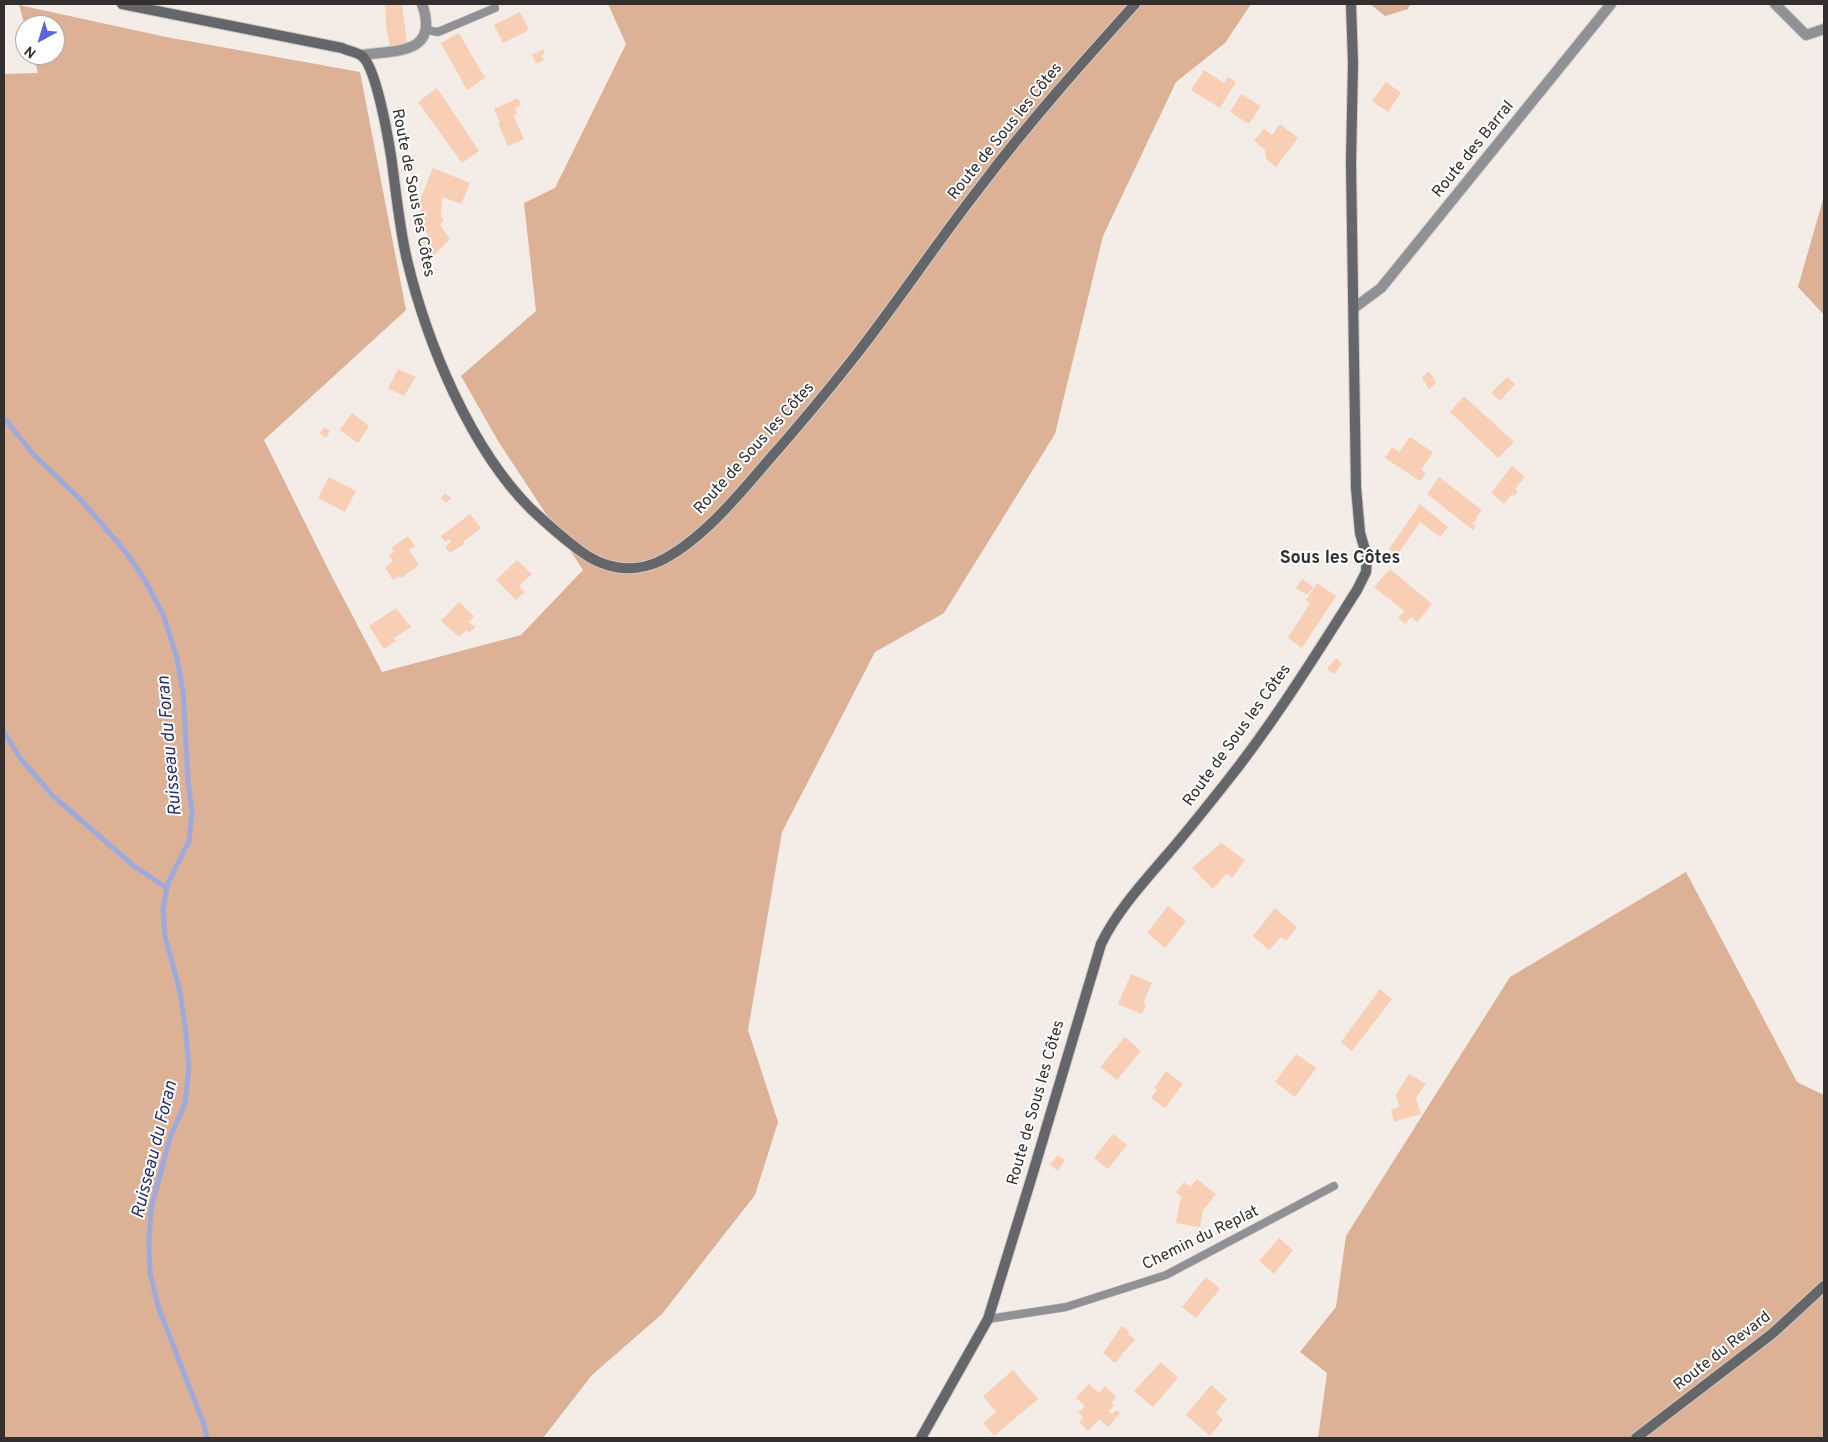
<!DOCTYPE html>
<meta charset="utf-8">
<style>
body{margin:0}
#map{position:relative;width:1828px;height:1442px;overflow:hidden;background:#f3ece7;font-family:Overpass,sans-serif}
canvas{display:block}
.frame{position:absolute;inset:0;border:5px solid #322f2e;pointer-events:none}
.north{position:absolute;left:15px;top:15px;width:50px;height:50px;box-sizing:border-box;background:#fff;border:1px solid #adacab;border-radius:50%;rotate:219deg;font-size:14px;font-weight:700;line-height:20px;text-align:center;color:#322f2e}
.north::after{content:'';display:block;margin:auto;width:18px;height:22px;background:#5966dd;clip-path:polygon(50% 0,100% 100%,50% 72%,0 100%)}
</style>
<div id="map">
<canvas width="1828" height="1442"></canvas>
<div class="frame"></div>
<div class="north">N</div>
</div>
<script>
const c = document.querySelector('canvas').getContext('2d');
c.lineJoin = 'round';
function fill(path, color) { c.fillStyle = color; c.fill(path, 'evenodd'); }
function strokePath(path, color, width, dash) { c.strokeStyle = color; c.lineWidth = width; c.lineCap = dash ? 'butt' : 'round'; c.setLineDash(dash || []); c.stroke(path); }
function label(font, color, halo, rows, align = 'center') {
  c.font = font + ' Overpass,sans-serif'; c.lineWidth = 4; c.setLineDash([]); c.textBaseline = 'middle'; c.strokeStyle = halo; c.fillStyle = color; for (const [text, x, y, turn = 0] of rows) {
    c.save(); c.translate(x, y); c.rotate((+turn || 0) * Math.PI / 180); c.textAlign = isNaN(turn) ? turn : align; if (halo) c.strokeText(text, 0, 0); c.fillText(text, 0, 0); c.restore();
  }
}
fill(new Path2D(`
 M608 4H1251L1225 43 1176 82 1103 236 1055 434 944 613 875 652 782 832 748 1030 778 1122 755 1195 662 1314 592 1375 543 1438H4V74L38 73 33 55H55V25L25 26 19 5 166 37 360 72 406 310 264 440 329 571 382 672 521 635 583 570 498 441 461 376 536 311 524 203 555 188 626 44Z
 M1370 4H1410L1408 9 1385 16Z
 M1824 196V315L1798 287Z
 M1686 872 1797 1082 1824 1095V1438H1318L1327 1373 1300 1352 1336 1307 1346 1236 1510 977Z`), '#dcb196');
strokePath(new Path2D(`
 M4 418 35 456 81 500 125 551 143 577 163 614 177 658 183 692 188 780 192 812 189 841 168 883 163 909 165 936 180 992 185 1025 189 1067 185 1103 170 1138 151 1209 149 1244 150 1273 158 1306 204 1425 207 1438
 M4 732 20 758 53 796 134 866 167 888`), '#9faadc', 5);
fill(new Path2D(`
 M385 4H402L407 44 390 47 386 26Z
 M520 12 529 30 503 43 494 25Z
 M459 33 485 78 467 90 441 43Z
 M543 49 545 53 541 56 544 60 536 64 532 55Z
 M1204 70 1224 83 1228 77 1236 82 1220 108 1191 90Z
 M1386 82 1401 93 1388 112 1372 101Z
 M437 88 479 151 462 163 418 102Z
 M1241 94 1261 106 1249 124 1230 112Z
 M518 98 521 105 515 109 517 114 513 115 524 139 508 146 498 123 500 122 494 109Z
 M1280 124 1298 138 1276 167 1266 159 1265 150 1254 141 1264 129 1272 135Z
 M433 168 470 183 461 204 442 197 441 216 444 219 440 225 450 239 430 259 418 245 428 236 420 225V200Z
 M398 369 416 377 404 396 388 388Z
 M1429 371 1436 383 1429 389 1422 378Z
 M1507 377 1515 384 1500 401 1491 393Z
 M1464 396 1514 442 1498 458 1450 412Z
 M352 413 369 426 358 443 340 430Z
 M324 427 330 431 326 438 320 433Z
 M1410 437 1433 452 1421 470 1426 473 1420 481 1385 458 1392 447 1399 452Z
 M1512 466 1525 477 1515 489 1518 491 1514 496 1512 494 1504 504 1491 493Z
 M329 477 356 491 345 512 318 498Z
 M1439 477 1482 510 1476 518 1477 520 1472 523 1476 526 1473 530 1427 494Z
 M445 493 451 498 446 503 441 498Z
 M1420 504 1448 527 1440 537 1420 522 1397 555 1389 549Z
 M470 514 481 528 463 542 464 544 450 553 445 547 451 542 449 539 445 542 441 536Z
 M408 536 415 546 409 550 419 565 401 578 399 576 393 580 385 568 393 561 389 556 394 552 391 548Z
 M517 560 532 574 519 586 525 592 516 600 496 580Z
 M1390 569 1432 604 1417 622 1411 617 1405 624 1398 618 1404 611 1374 587Z
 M1302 579 1313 587 1307 595 1296 588Z
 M1317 583 1336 596 1302 648 1288 638 1310 603 1306 600Z
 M459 602 474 616 469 622 475 627 469 633 466 630 459 637 441 621Z
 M396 608 411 627 394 638 396 641 384 649 369 626Z
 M1336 658 1342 664 1334 674 1327 669Z
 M1221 843 1245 860 1232 878 1227 873 1213 889 1192 868Z
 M1168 906 1186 921 1165 948 1147 933Z
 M1275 908 1297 927 1286 941 1281 937 1269 950 1253 936Z
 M1131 974 1152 983 1143 1003 1146 1005 1142 1014 1118 1004Z
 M1380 989 1392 999 1352 1051 1341 1042Z
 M1125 1037 1141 1051 1117 1080 1100 1067Z
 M1296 1054 1316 1068 1295 1097 1275 1082Z
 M1166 1071 1183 1084 1165 1108 1151 1098 1157 1090 1154 1088Z
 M1409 1074 1426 1084 1416 1098 1421 1114 1394 1122 1391 1110 1399 1107 1396 1095Z
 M1113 1134 1127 1145 1108 1169 1094 1158Z
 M1058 1155 1065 1160 1058 1171 1050 1165Z
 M1197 1179 1216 1194 1203 1210 1200 1227 1176 1223 1180 1200 1182 1197 1176 1192 1184 1182 1190 1187Z
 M1279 1238 1293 1250 1274 1274 1259 1261Z
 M1206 1277 1220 1289 1196 1318 1182 1307Z
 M1122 1326 1129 1331 1128 1334 1135 1339 1115 1363 1103 1353Z
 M1161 1362 1178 1378 1153 1407 1134 1391Z
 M1013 1370 1038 1399 994 1436 983 1423 996 1412 983 1396Z
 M1089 1384 1099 1393 1105 1386 1116 1397 1111 1403 1114 1406 1109 1411 1112 1414 1116 1410 1120 1413 1108 1427 1099 1419 1088 1431 1079 1422 1083 1417 1078 1413 1085 1406 1076 1398Z
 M1211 1385 1227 1399 1216 1413 1223 1420 1210 1436 1186 1415Z`), '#f8ceb5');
const lane = new Path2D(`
 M426 30 438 32 495 8
 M988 1319 1066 1307 1166 1275 1334 1186`);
const street = new Path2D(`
 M1775 4 1806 35 1824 29
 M361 55C396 50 440 55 422 4
 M1354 308 1381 288 1611 4`);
const secondary = new Path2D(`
 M122 4 342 48C348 51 357 52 362 56 376 67 388 137 391 156 396 190 399 226 407 260 427 343 470 448 531 509 546 523 563 538 579 550 602 568 630 574 658 562 700 542 736 498 766 463 797 428 827 392 856 355 899 300 938 241 981 186 1029 122 1082 63 1135 4
 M921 1438 988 1319 1032 1176 1101 944C1117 911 1142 884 1166 856 1186 833 1205 809 1224 785 1273 724 1315 656 1357 590L1366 572 1367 557 1360 533 1356 488 1351 163 1353 63 1351 4
 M1636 1438 1773 1333 1824 1286`);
strokePath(lane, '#d0cac6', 9);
strokePath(street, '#d0cac6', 12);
strokePath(secondary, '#d0cac6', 12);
strokePath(lane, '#909194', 8);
strokePath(street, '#909194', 10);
strokePath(secondary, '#65666a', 10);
label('16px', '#322f2e', '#fff', [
 ["Route de Sous les Côtes",1006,132,-51],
 ["Route des Barral",1474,150,-51],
 ["Route de Sous les Côtes",412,193,79],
 ["Route de Sous les Côtes",755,449,-48],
 ["Route de Sous les Côtes",1238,736,-54],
 ["Route de Sous les Côtes",1037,1103,-74],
 ["Chemin du Replat",1201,1239,-26],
 ["Route du Revard",1723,1352,-38]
]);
label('bold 18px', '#322f2e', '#fff', [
 ["Sous les Côtes",1340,559]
]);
label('italic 18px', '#282f6a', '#fff', [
 ["Ruisseau du Foran",171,746,-95],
 ["Ruisseau du Foran",156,1150,-76]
]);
</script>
